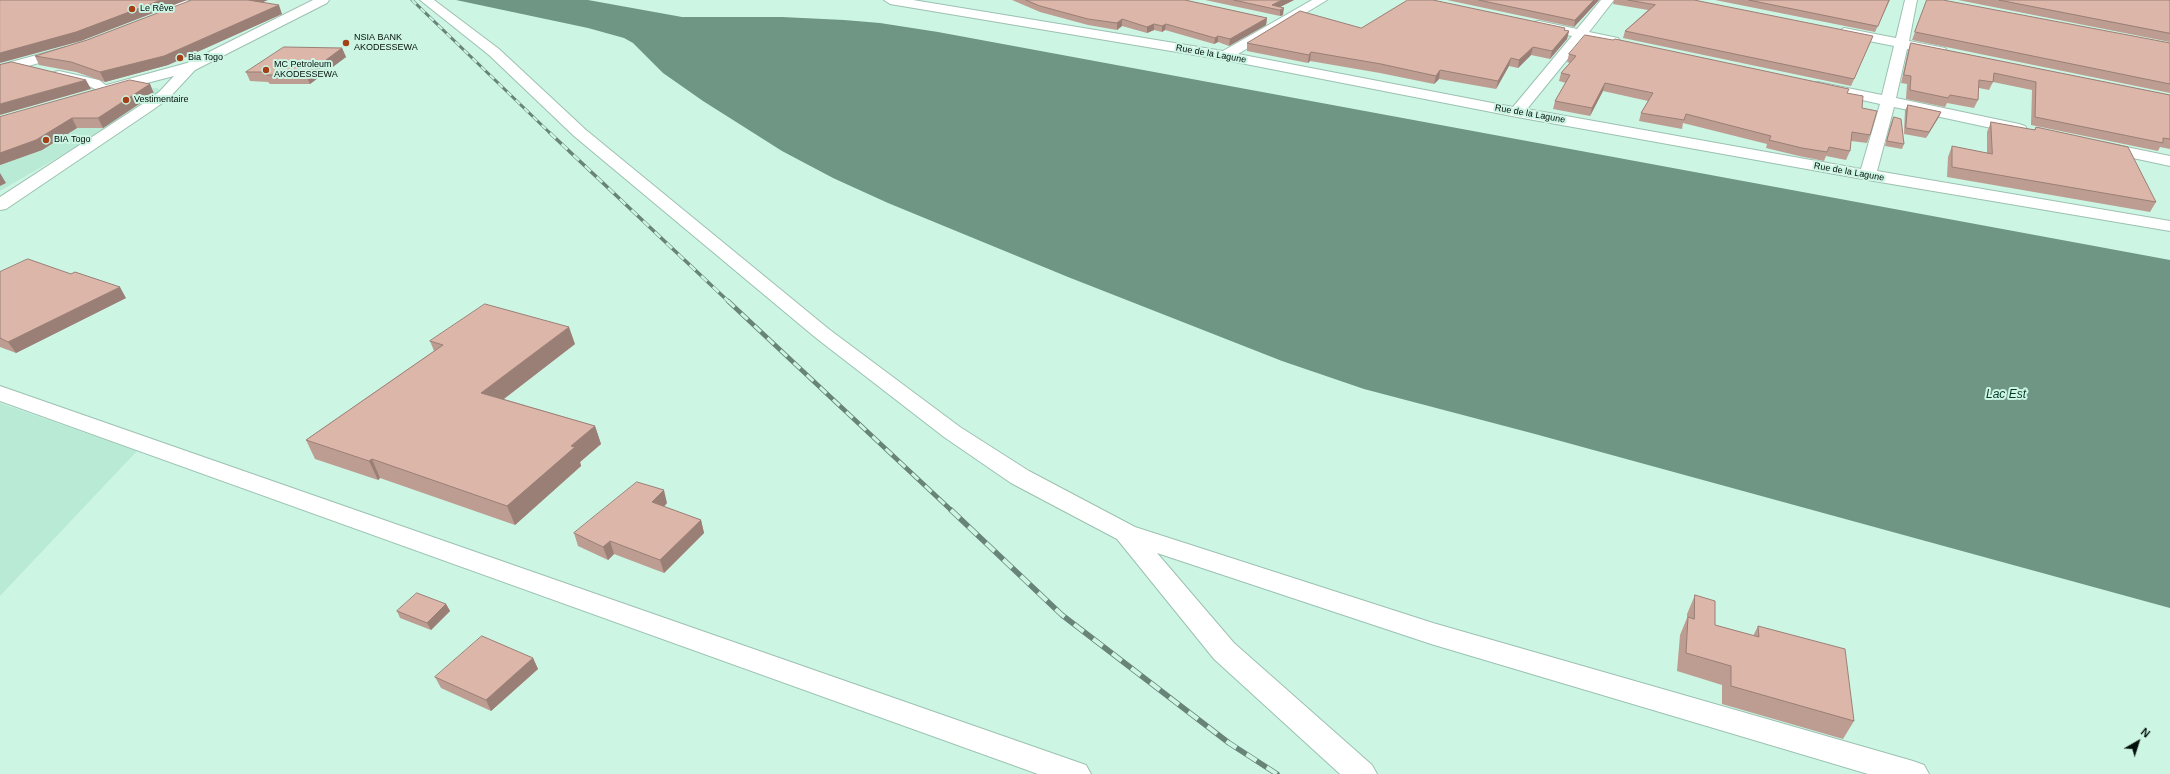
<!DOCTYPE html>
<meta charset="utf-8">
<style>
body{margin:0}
#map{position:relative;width:2170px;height:774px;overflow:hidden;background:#cdf5e4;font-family:Arial,sans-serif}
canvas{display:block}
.north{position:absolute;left:2118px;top:722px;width:40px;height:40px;-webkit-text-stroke:3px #cdf5e4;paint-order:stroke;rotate:39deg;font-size:11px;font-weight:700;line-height:16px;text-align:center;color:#03100b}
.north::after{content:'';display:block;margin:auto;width:14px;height:18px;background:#03100b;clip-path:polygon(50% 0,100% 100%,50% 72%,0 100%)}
</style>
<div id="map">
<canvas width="2170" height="774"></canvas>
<div class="north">N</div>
</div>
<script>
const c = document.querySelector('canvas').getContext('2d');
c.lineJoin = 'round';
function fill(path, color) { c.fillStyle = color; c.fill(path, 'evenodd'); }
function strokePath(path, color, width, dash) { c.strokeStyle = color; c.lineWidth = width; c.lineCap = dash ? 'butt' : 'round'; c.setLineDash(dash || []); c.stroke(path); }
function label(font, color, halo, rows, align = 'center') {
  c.font = font + ' Arial,sans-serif'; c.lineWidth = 4; c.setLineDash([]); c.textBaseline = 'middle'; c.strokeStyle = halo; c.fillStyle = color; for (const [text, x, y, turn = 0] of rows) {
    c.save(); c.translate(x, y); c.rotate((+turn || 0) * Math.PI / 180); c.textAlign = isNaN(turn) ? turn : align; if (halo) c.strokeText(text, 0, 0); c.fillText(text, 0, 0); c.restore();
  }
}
fill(new Path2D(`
 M157 88 161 91 126 118 0 191V128L137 89Z
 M0 403 137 451 0 596Z`), '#b9ead6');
fill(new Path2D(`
 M456 0H588L682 17H782L844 20 880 23 938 32 2170 260V608L1535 434 1364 389 1282 361 1068 277 888 203 833 178 782 151 703 101 663 73 633 43 624 38 588 28Z`), '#6f9585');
const street = new Path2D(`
 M160 0H184L195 2 196 5 190 9 162 3Z
 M420 0H434L499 49 586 130 830 330 960 427 1029 471 1135 527 1433 623 1913 761 1924 765 1929 774H1868L1431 644 1157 553 1234 643 1372 765 1377 774H1340L1214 659 1117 539 1011 483 944 437 816 338 574 136 489 55Z
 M884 0H913L1223 51 1312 0H1327L1238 54 1513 107 1572 36 1534 28 1532 25 1534 22 1539 21 1577 29 1601 0H1614L1589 32 1618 38 1620 41 1618 44 1613 45 1584 39 1527 109 1861 169 1880 104 1813 89 1811 86 1813 83 1818 82 1882 95 1894 46 1844 36 1837 32 1844 28 1896 38 1905 0H1917L1909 41 1945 48 1947 51 1940 55 1907 49 1896 98 2019 124 2025 126 2027 129 2025 132 2019 134 1894 107 1877 171 2170 221V231L1868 180 1517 117 1225 60 890 4Z
 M66 47 73 51 71 54 0 74V65Z
 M59 71 99 80 112 90 110 93 105 94 89 86 54 78 52 75 54 72Z
 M2102 142 2170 156V166L2096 150 2094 147 2096 144Z
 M0 386 1086 765 1091 774H1038L0 401Z`);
const secondary = new Path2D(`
 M313 0H329L327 3 195 70 169 98 154 109 6 209 0 210V197L144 103 159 92 174 76 108 93 103 92 101 89 103 86 187 63Z`);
strokePath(street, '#9bc1b1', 2);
strokePath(secondary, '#9bc1b1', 2);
fill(street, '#fff');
fill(secondary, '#fff');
const railFar3 = new Path2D(`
 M412 0 551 134`);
const railFar2 = new Path2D(`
 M550 133 729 302`);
const railFar1 = new Path2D(`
 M728 301 952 511`);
const rail = new Path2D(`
 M951 510 1062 615 1229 743 1277 774`);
strokePath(railFar3, '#688378', 3);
strokePath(railFar2, '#688378', 3.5);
strokePath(railFar1, '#688378', 4.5);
strokePath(rail, '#688378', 5.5);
strokePath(railFar3, '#cdf5e4', 2, [6]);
strokePath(railFar2, '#cdf5e4', 2.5, [8]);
strokePath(railFar1, '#cdf5e4', 3, [9]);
strokePath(rail, '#cdf5e4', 4, [12]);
fill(new Path2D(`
 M1012 0H1185L1267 18 1266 25 1229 46 1218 42 1214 44 1165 30 1162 32 1154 30 1147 33 1122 26 1117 30 1088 25 1040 12Z
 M1205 0H1294L1280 7 1283 15 1280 16Z
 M1447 0H1599L1574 27Z
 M1614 0H1694L1870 43 1851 86 1623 38 1625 31 1648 10 1613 4Z
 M1715 0H1890L1875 32Z
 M1927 0 2170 43V93L1912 40Z
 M1958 0H2170V42Z
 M262 2 282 14 168 65 105 82 76 72 39 65 35 56 87 40Z
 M1361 28 1565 30 1569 31 1567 39 1550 59 1531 55 1518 68 1509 66 1496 89 1439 79 1434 84 1380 73 1310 61 1308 63 1247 51V43Z
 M1911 43 2170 95V149L2160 147 2158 151 2031 125 2032 90 1993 82 1989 90 1979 88 1978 100 1974 108 1947 103 1945 107 1906 99 1907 84 1901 83 1908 51Z
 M342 48 346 57 310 84H270L268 82 250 81 246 72Z
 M1569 54 1847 93 1862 108 1870 135 1867 143 1851 141 1850 151 1846 160 1826 156 1824 161 1799 156 1766 148 1767 144 1683 123 1682 129 1639 121 1641 113 1648 101 1603 91 1590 116 1553 109 1555 101 1566 83 1559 81 1561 73 1570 63 1567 62Z
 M150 84 154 94 103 128H77L42 150 0 165V117Z
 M1908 105 1941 112 1926 138 1904 134 1905 110Z
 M1894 117 1904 144 1902 149 1885 146 1891 123Z
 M1991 122 2034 130 2036 127 2156 202 2150 212 1947 177 1948 157 1952 146 1987 153V132Z
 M0 272 126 298 16 353 0 347Z
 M430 341 575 344 504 399 595 426 601 444 580 462 581 466 515 525 380 478 378 480 315 459 306 440 434 351Z
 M667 503 664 507 701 520 704 533 664 573 614 554 608 560 578 546 574 533Z
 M1695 595 1715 625 1753 636 1758 626 1854 721 1843 739 1722 704V685L1677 671 1680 635 1687 618V614Z
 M446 604 450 611 431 630 400 618 397 611Z
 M533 658 538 669 491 711 441 688 435 677Z`), '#bd9d91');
fill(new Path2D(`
 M161 0H187L81 41 0 63V53Z
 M246 0H268L249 8Z
 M1282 0H1294L1276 9 1272 5Z
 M1594 0H1599L1574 27 1575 20Z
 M279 5 282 14 168 65 105 82 100 72Z
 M1284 8 1283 15 1280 16V10Z
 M1267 18 1266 25 1229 46 1230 39Z
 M1122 19V26L1117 30V23Z
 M1154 24V30L1147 33V27Z
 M1166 24 1165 30 1162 32V26Z
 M1569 31 1567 39 1550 59 1552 51Z
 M1218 36V42L1214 44 1215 38Z
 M1533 47 1531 55 1518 68 1519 60Z
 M342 48 346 57 310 84 306 75Z
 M1311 52 1310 61 1308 63 1309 55Z
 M1511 58 1509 66 1496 89 1498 81Z
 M1440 70 1439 79 1434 84 1436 76Z
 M86 80 91 89 0 115V104Z
 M1605 83 1603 91 1590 116 1592 108Z
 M150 84 154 94 103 128 98 118Z
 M1941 112 1939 117 1926 138 1929 132Z
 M72 118 77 128 42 150 0 165V153Z
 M0 173 6 183 0 186Z
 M120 287 126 298 16 353 8 342Z
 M569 327 575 344 488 411 481 393Z
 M595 426 601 444 580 462 581 466 515 525 507 506 571 446Z
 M372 459 380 478 378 480 369 461Z
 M664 490 667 503 655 515 652 502Z
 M701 520 704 533 664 573 660 560Z
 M610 541 614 554 608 560 603 547Z
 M446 604 450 611 431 630 427 623Z
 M533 658 538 669 491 711 486 700Z`), '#9a7f76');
const building = new Path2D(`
 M0 0H161L76 32 0 53Z
 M192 0H248L279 5 164 56 100 72 71 62 35 56 87 40Z
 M1026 0H1185L1267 18 1230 39 1218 36 1215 38 1166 24 1162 26 1154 24 1147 27 1122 19 1117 23 1088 19 1040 6Z
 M1234 0H1282L1272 5 1284 8 1280 10Z
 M1408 0H1433L1565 28 1564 30 1569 31 1552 51 1533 47 1519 60 1511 58 1498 81 1440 70 1436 76 1381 64 1311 52 1309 55 1247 43 1300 11 1361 28Z
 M1479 0H1594L1575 20Z
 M1628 0H1694L1873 36 1854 79 1625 31 1655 5Z
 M1749 0H1889L1878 26Z
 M1927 0H1943L2170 43V84L1915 32Z
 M1999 0H2170V33Z
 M1585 35 1613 40 1615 39 1849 89 1847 93 1863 96 1862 108 1877 111 1870 135 1852 132 1850 151 1829 147 1827 152 1802 148 1769 140 1771 136 1686 114 1684 120 1641 113 1653 93 1605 83 1592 108 1555 101 1570 75 1561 73 1576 56 1569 54Z
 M1911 43 2170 95V139L2163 138V143L2035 117 2036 82 1994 73 1993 82 1979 80 1978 100 1950 95 1948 98 1910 90 1911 76 1904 75Z
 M284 47 342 48 306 75H266L269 72H246Z
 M12 62 86 80 0 104V65Z
 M130 80 150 84 98 118H72L36 140 0 153V117Z
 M1908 105 1941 112 1929 132 1906 128Z
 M1894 117 1901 119 1904 144 1887 141Z
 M1991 122 2035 130 2036 127 2128 147 2156 202 1952 167V146L1992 154Z
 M28 259 71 274 75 272 120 287 8 342 0 338V272Z
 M485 304 569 327 481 393 595 426 571 446 575 447 507 506 372 459 369 461 306 440 443 345 430 341Z
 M637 482 664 490 652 502 701 520 660 560 610 541 603 547 574 533Z
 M417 593 446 604 427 623 397 611Z
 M1695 595 1715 601V625L1759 637 1758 626 1845 649 1854 721 1731 686V666L1686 653 1688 617 1694 619Z
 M482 636 533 658 486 700 435 677Z`);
fill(building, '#dcb6a9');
strokePath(building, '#9a7f76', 1);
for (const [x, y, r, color] of [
 [132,9,4,"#a54016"],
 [346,43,4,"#a54016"],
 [180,58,4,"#a54016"],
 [266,70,4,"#a54016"],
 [126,100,4,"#a54016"],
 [46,140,4,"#a54016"]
]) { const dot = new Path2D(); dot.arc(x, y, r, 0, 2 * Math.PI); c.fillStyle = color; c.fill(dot); strokePath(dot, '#cdf5e4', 1.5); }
label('9px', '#03100b', '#cdf5e4', [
 ["Le Rêve",140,9],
 ["NSIA BANK",354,38],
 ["AKODESSEWA",354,48],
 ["Bia Togo",188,58],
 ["MC Petroleum",274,65],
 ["AKODESSEWA",274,75],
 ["Vestimentaire",134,100],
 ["BIA Togo",54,140]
], 'left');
label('9px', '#03100b', '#cdf5e4', [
 ["Rue de la Lagune",1211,54,10],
 ["Rue de la Lagune",1530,114,10],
 ["Rue de la Lagune",1849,172,10]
]);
label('italic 12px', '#033b2c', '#cdf5e4', [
 ["Lac Est",2006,395]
]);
</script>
